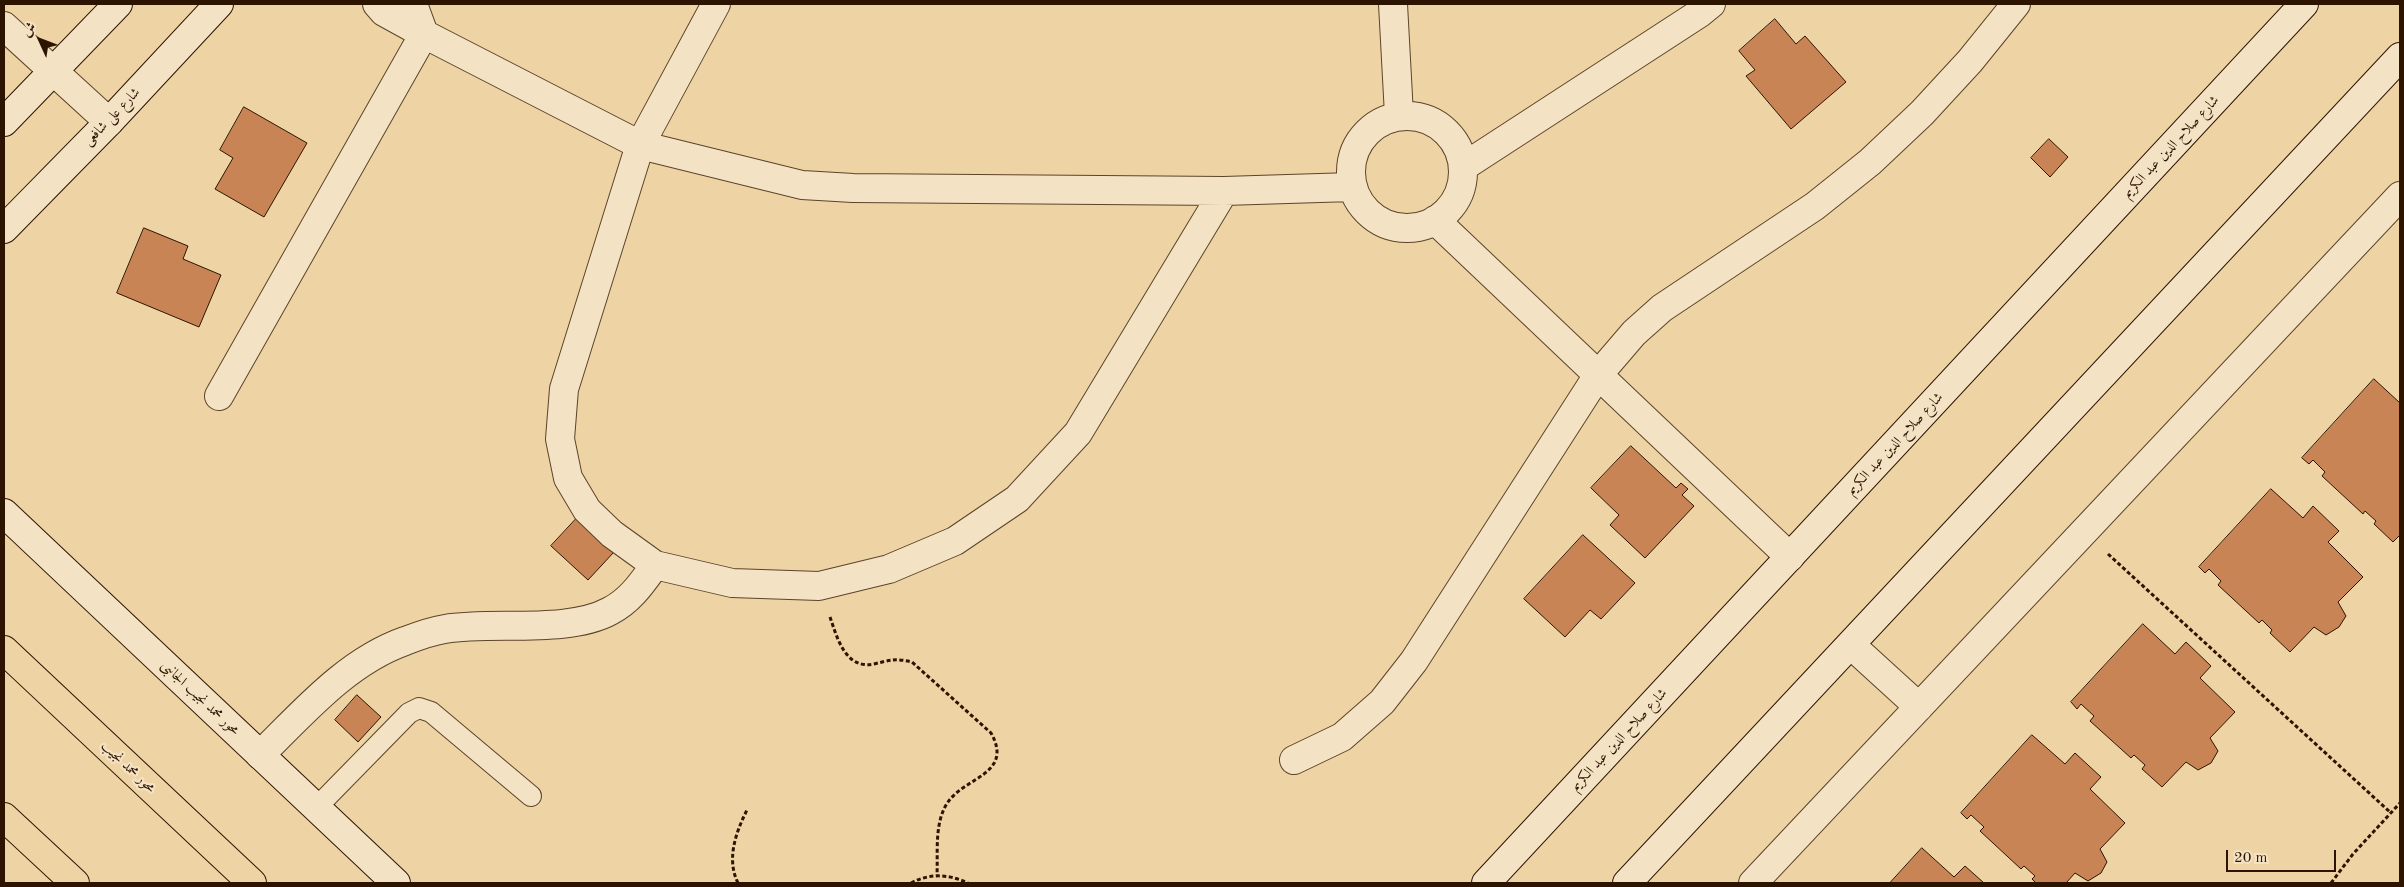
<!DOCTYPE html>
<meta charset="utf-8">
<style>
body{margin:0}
#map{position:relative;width:2404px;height:887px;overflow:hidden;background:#eed3a5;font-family:"Old Standard TT",Amiri,serif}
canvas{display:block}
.frame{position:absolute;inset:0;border:5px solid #2c1400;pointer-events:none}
.north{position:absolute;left:15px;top:15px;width:50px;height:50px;-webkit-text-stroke:4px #f4e2c4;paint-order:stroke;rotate:313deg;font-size:14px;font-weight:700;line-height:20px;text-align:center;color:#2c1400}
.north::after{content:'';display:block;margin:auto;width:18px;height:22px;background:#2c1400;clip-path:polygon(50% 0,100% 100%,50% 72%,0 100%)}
.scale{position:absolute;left:2226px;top:850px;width:110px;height:22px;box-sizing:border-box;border:2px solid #2c1400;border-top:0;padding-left:6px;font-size:15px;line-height:18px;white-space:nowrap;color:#2c1400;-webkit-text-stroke:4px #f4e2c4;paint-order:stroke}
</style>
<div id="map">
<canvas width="2404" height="887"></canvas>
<div class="frame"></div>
<div class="north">ش</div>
<div class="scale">20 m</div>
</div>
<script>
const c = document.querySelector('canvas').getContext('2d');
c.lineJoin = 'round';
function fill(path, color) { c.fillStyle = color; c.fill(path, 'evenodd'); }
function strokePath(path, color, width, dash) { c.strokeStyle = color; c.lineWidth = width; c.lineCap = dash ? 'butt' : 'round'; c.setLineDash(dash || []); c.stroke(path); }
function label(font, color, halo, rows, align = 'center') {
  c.font = font + ' "Old Standard TT",Amiri,serif'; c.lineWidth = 4.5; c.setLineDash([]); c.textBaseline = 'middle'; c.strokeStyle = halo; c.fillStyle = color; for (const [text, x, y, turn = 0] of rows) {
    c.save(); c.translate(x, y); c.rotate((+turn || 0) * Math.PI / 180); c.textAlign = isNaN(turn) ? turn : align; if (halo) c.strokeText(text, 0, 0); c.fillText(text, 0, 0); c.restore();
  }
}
const building = new Path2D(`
 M1775 19 1796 44 1805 36 1846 82 1791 129 1746 76 1755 70 1739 51Z
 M244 107 307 143 264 217 215 189 233 158 220 150Z
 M2049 139 2068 157 2050 177 2031 158Z
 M144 228 188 246 183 259 221 275 199 327 117 293Z
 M2374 379 2400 403V535L2393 542 2374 524 2376 521 2365 511 2363 514 2322 476 2325 472 2313 460 2309 464 2302 458Z
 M1631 446 1676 488 1681 483 1688 489 1682 495 1694 506 1645 558 1610 525 1619 515 1591 488Z
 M2271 489 2303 518 2313 506 2339 531 2328 542 2363 577 2338 602 2346 616 2339 627 2326 635 2314 627 2290 652 2270 633 2272 630 2262 620 2259 623 2218 585 2221 581 2209 569 2205 573 2199 567Z
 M577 518 614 552 588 580 551 546Z
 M1583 535 1635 583 1601 619 1590 610 1565 637 1524 599Z
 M2143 624 2175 654 2186 642 2211 666 2200 678 2235 712 2210 738 2218 751 2211 763 2198 770 2186 762 2162 787 2142 769 2145 765 2134 755 2131 758 2090 721 2094 716 2081 704 2077 709 2071 702Z
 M357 695 381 717 358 742 335 720Z
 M2032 735 2065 764 2075 753 2101 777 2090 789 2125 823 2100 849 2107 862 2101 873 2088 881 2075 873 2066 883H2036L2032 879 2035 876 2024 866 2021 869 1980 831 1984 827 1971 815 1967 819 1961 813Z
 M1922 848 1954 877 1965 866 1984 883H1890Z`);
fill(building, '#c98456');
strokePath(building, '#2c1400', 1);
const lane = new Path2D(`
 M316 808 409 713 419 708 431 712 531 796`);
const street = new Path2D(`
 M377 4 384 12 424 34 640 145 802 185 853 188 1224 191 1352 187
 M716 4 640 145 564 389 560 439 568 478 587 510 612 534 655 565 732 583 819 586 889 569 955 541 1017 499 1078 433 1224 191
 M1393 4 1399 115
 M4 26 109 122
 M1351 172a56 56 0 1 1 112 0a56 56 0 1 1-112 0Z
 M1463 167 1700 13 1711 4
 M1435 220 1790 557
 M219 396 424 34 413 4
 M1851 645 1919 707
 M260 755C303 713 346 662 405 641 418 636 432 631 445 629 493 621 568 634 610 611 630 601 642 583 655 565
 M1294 760 1342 737 1382 702 1414 661 1598 375 1634 333 1662 308 1815 206 1870 162 1922 113 1970 61 2016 4
 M1753 883 2400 196`);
const secondary = new Path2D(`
 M4 122 118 4
 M4 229 109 122 219 4
 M4 513 396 883
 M1486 883 2304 4
 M1627 883 2400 57`);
const primary = new Path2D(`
 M4 650 252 883
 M4 817 75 883`);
strokePath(lane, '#5c4429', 22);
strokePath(street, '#5c4429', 30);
strokePath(secondary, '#2c1400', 30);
strokePath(primary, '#2c1400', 30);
strokePath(new Path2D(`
 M2108 554 2391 813
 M830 617C837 637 845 670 874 664 890 660 896 658 912 662L991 733C1014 774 965 777 948 802 934 822 938 852 937 875
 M738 883C726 859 736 832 747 810
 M911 883C930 873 948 874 968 883
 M2331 883 2353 854 2400 803`), '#2c1400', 3, [4, 2.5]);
strokePath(lane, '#f4e2c4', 20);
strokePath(street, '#f4e2c4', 28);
strokePath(secondary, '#f4e2c4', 28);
strokePath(primary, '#eed3a5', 28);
label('14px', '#2c1400', '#f4e2c4', [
 ["شارع على شافعى",112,117,-46],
 ["شارع صلاح الدين عبد الكريم",2171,147,-47],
 ["شارع صلاح الدين عبد الكريم",1895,444,-47],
 ["محور محمد نجيب الجانبى",200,698,43],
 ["شارع صلاح الدين عبد الكريم",1619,740,-47],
 ["محور محمد نجيب",128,767,43]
]);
</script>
